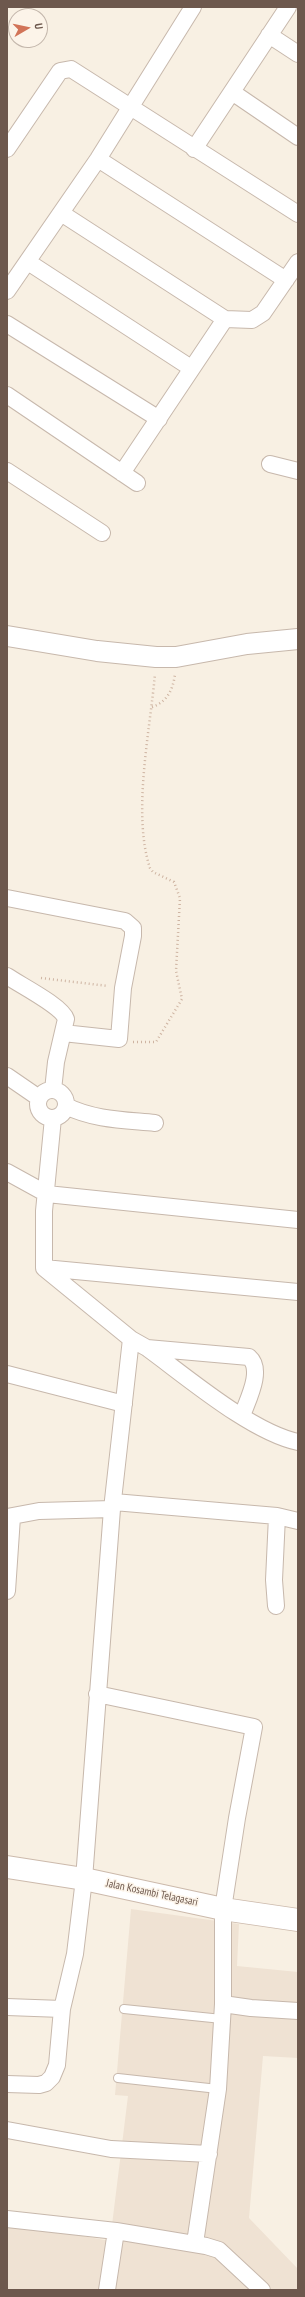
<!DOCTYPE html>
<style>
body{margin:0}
#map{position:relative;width:305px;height:2297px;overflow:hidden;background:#f8f0e3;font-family:"PT Sans Narrow",sans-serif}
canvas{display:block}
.frame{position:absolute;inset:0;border:8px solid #6d584d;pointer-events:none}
.north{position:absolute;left:8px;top:8px;width:40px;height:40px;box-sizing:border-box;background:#fcf4e9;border:1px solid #c3b6ab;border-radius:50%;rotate:81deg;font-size:11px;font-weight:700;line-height:16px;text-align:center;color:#6d584d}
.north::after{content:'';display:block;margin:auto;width:14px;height:18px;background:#d27458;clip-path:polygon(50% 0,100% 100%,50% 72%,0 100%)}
</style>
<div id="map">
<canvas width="305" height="2297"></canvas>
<div class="frame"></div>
<div class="north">U</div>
</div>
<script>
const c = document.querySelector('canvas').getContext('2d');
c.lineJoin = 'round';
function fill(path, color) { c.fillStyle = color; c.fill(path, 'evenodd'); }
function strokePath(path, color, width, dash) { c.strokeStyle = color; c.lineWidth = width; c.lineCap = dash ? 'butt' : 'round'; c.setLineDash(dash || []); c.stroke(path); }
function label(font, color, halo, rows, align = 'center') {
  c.font = font + ' "PT Sans Narrow",sans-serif'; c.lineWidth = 3; c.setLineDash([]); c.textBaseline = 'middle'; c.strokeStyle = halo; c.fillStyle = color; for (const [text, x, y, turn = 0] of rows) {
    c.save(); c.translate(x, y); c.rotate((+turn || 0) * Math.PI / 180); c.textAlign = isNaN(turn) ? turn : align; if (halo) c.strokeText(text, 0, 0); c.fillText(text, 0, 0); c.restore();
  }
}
fill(new Path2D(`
 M131 1909 239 1924 237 1966 298 1972V2058L263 2056 249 2218 298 2269V2290H7V2222L110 2241 128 2096 115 2095Z`), '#efe2d3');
const service = new Path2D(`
 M124 2009 222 2019
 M118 2078 218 2089`);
const minor = new Path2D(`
 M269 35 298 54
 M232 92 298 137
 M7 149 60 71 71 69 298 214
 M194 149 288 7
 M98 159 286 280
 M61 213 225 319 252 320 263 313 298 262
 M28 262 191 368
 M7 291 98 159 193 7
 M7 324 159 419
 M7 395 137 483
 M270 464 298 471
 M7 471 102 533
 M122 473 225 319
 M7 898 125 921 133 928V936L123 988 119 1039 63 1033
 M7 976C20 985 62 1006 66 1019L56 1062 53 1090
 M7 1076 39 1098
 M38 1104a14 14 0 1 1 28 0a14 14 0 1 1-28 0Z
 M66 1106C94 1120 125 1120 155 1123
 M53 1118 44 1211V1268L131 1339 147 1348C187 1377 251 1432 298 1442
 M7 1172 47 1194 298 1220
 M44 1268 298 1292
 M147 1348 249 1357C264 1370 247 1401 242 1416
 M7 1374 124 1404
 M114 1502 277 1516 298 1521
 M7 1517 39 1511 112 1509
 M7 1591 12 1517
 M276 1606 274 1580 277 1516
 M97 1694 254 1727 237 1818 223 1909V2004L218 2089 195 2243
 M223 2004 251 2008 298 2011
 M7 2007 62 2009
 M7 2084 39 2085 46 2083 52 2077 57 2065 62 2009 75 1954 84 1879 112 1509 131 1339
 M7 2130 111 2149 209 2154
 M7 2219 116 2231 206 2246 219 2250 262 2290
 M107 2290 116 2231`);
const tertiary = new Path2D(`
 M7 636 97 651 156 657H176L247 644 298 639`);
const secondary = new Path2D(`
 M7 1867 84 1879 223 1909 298 1920`);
strokePath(service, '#c7b8ac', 10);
strokePath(minor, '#c7b8ac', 18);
strokePath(tertiary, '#c7b8ac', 22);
strokePath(secondary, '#ccbaac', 24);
strokePath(new Path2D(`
 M152 707C167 702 173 690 175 674
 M41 978 108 986
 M133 1042H156L182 999 176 971 180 898 174 882 153 872 150 868C132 814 150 731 155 674`), '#ceb4a2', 2.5, [1, 3]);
strokePath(service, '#fff', 8);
strokePath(minor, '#fff', 16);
strokePath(tertiary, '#fff', 20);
strokePath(secondary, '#fff', 22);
label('11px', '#6d584d', '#fcf4e9', [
 ["Jalan Kosambi Telagasari",152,1893,12]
]);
</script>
